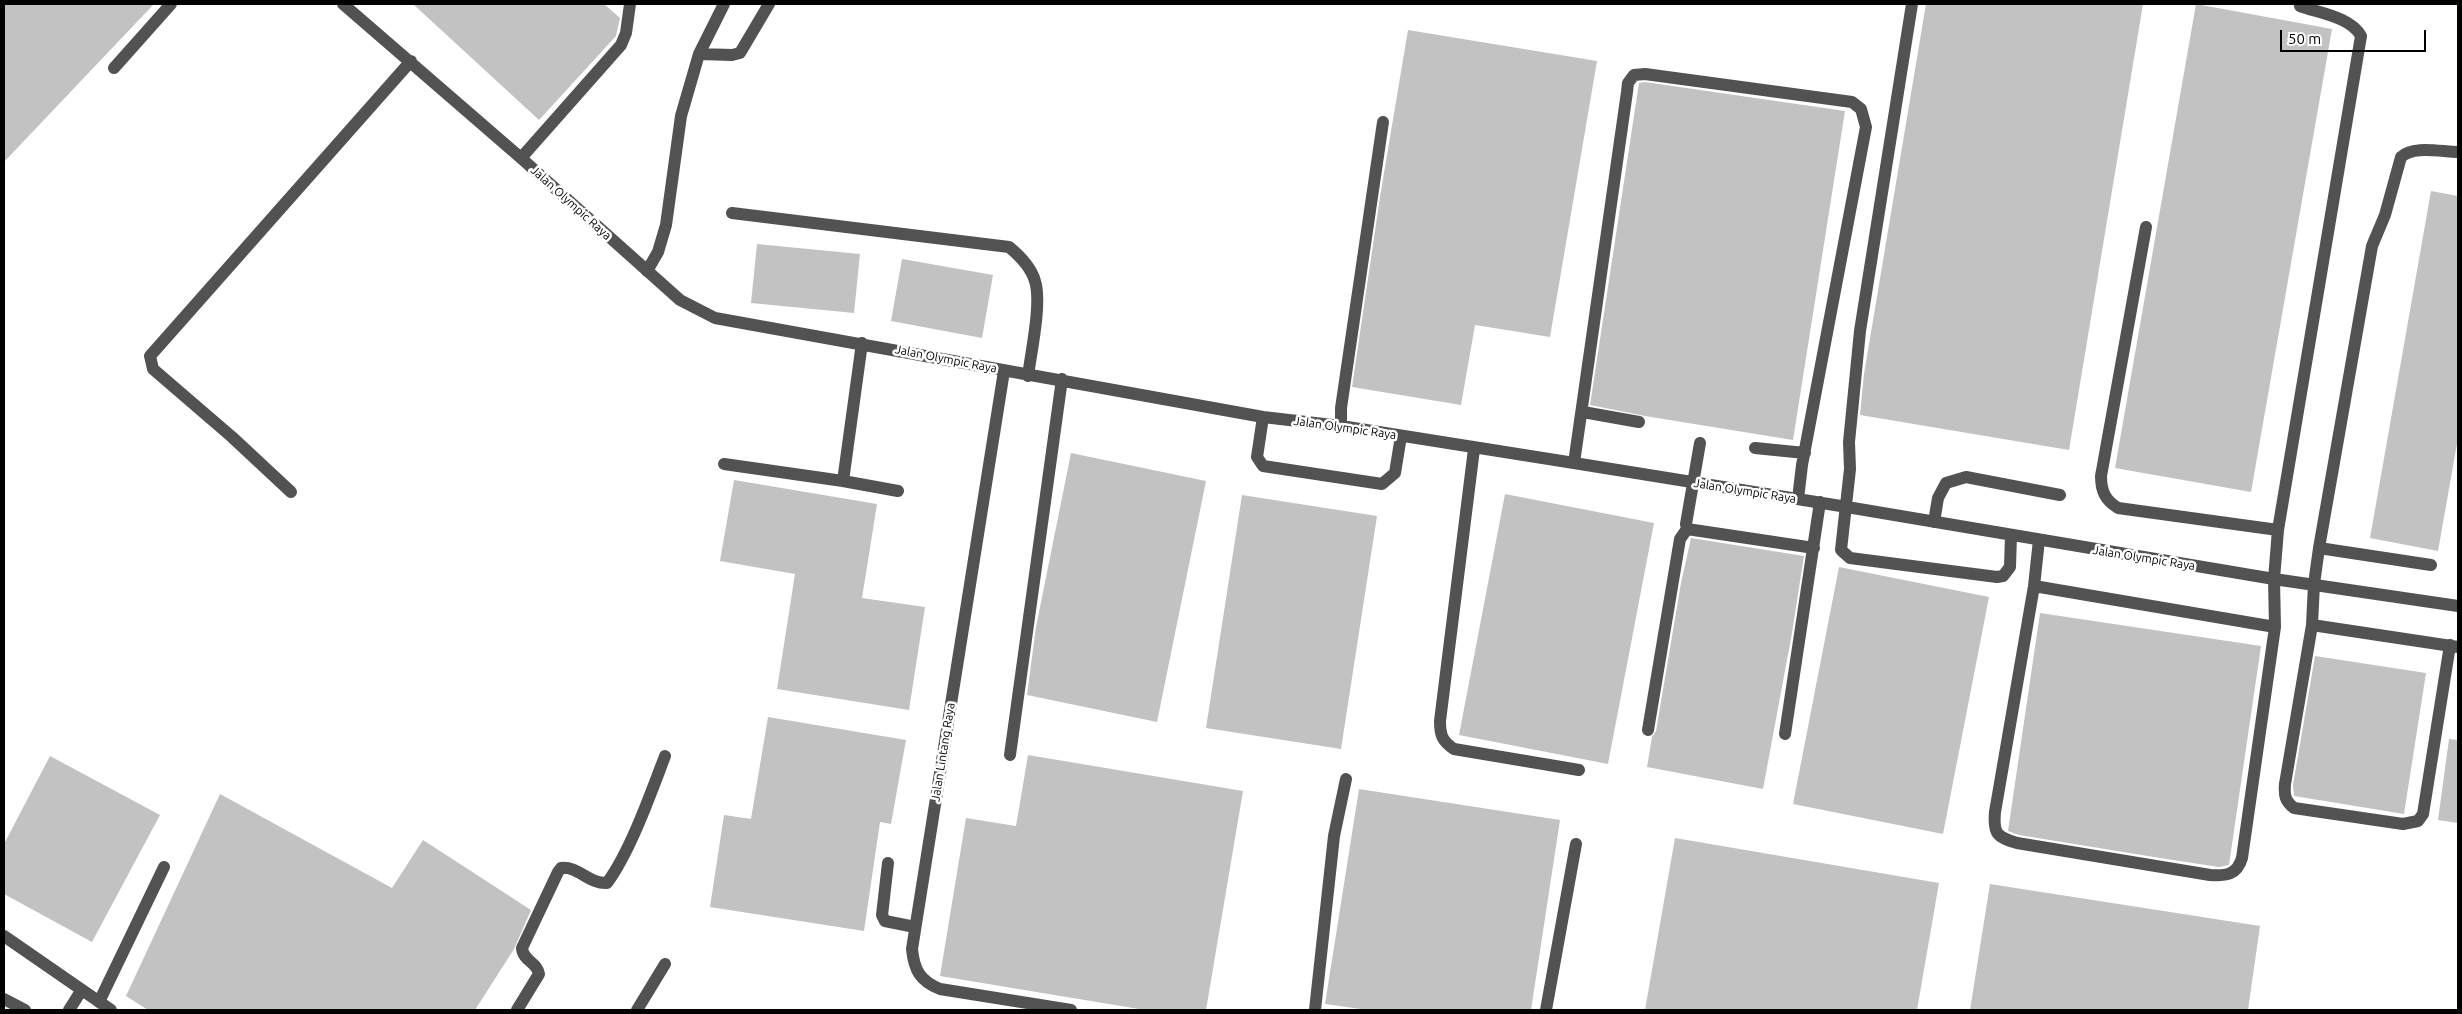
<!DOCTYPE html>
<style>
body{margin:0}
#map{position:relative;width:2462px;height:1014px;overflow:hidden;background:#fff;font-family:Ubuntu,sans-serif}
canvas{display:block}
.frame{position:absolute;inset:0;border:5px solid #000;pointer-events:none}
.scale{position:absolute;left:2280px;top:30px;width:146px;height:22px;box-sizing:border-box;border:2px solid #000;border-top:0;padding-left:6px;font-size:15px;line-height:18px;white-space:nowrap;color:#000;-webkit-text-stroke:4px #fff;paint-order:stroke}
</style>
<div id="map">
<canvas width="2462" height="1014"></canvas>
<div class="frame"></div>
<div class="scale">50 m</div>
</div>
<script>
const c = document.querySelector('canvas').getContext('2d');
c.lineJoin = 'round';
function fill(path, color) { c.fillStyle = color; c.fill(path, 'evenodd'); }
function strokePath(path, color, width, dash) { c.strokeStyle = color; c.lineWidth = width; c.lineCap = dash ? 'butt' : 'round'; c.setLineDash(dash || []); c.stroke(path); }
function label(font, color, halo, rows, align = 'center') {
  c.font = font + ' Ubuntu,sans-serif'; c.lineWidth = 5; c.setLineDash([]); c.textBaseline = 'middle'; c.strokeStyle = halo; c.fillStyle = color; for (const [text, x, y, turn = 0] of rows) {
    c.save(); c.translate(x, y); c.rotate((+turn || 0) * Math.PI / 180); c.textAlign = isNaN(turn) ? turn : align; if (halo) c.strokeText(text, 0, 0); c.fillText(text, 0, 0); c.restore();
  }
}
fill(new Path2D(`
 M4 4H154L4 162Z
 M413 4H604L620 18 616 36 539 120Z
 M1926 4H2143L2069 450 1860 415 1864 374Z
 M2196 4 2332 29 2251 492 2115 468Z
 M1408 30 1597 61 1550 337 1475 325 1461 405 1352 387 1380 197Z
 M1645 82 1845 111 1793 440 1645 416 1590 405 1639 83Z
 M2431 191 2458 196V438L2438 551 2370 538Z
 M757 244 860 254 854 313 751 303Z
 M902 259 993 275 982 338 891 321Z
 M1071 453 1206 481 1157 722 1027 695 1036 627Z
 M734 480 877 504 862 598 925 607 909 710 777 689 795 574 720 561Z
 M1505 494 1654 523 1608 764 1459 735Z
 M1242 495 1377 516 1341 749 1206 728Z
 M1691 538 1804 556 1792 633 1763 789 1647 767 1652 737 1656 731 1681 583Z
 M1839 567 1989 597 1943 834 1793 804Z
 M2040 613 2261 646 2229 865 2219 867 2160 858 2019 835 2008 831Z
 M2315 656 2426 673 2404 814 2294 796 2293 785Z
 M768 717 906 740 891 824 880 822 864 931 710 907 724 815 751 819Z
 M2449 739 2458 740V823L2438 820Z
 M1028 755 1243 791 1206 1010H1145L940 976 966 818 1016 826Z
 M50 756 160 815 92 942 4 894V844Z
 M1359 789 1560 820 1531 1010H1368L1325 1004Z
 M220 794 392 888 423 840 531 910 514 949 475 1010H148L126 996Z
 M1675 838 1939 883 1917 1010H1645Z
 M1990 884 2260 926 2248 1010H1970Z`), '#c2c2c2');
strokePath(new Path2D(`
 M343 4 521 158 680 300 715 318 1263 417 1341 426 1574 463 1847 507 2274 579 2458 606
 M1912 4 1860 331 1849 442 1850 469 1841 550 1850 558 1997 577 2003 576 2010 567 2011 535
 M699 54 732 55 740 53 769 4
 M114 68 171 4
 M521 158 621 45 626 33 630 4
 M732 213 1009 247C1020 256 1031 267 1035 281 1042 303 1031 352 1028 376
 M2146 227 2101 476C2101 491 2105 500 2118 508L2278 530
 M647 271 658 252 666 225 681 116 699 54 724 4
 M1004 371 912 949C914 970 920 981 940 989L1071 1010
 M1583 412 1639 422
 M1263 417 1257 457 1263 466 1382 484 1395 473 1401 436
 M1341 426V408L1383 122
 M1700 443 1686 524 1687 529 1814 548
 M1755 448 1805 453
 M1474 449 1440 721C1440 735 1442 741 1454 749L1579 770
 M1574 463 1627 92 1628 83 1634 75 1645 74 1852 102 1861 109 1866 127 1802 465 1798 499
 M724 464 843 481 862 343
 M843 481 898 491
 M291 492 232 437 153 369 150 356 411 61
 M1934 522 1938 498 1946 483 1966 477 2060 495
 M2319 548 2431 565
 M2034 586 2275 627 2242 858C2237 875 2226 876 2210 875L2017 843C1997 837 1993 834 1995 812L2034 586 2039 540
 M2312 625 2458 647
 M2275 627 2274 579 2278 530 2361 36C2351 17 2319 13 2300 6
 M2450 645 2423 814 2418 821 2403 824 2294 808C2285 801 2284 795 2285 784L2312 625 2314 584 2319 548 2372 246 2385 215 2401 157C2413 145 2442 152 2458 152
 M1648 730 1680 539 1687 529
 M1785 734 1820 502
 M1010 755 1062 379
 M888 863 882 915 885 921 915 927
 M4 936 111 1010
 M4 999 25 1010
 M99 1002 164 867
 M69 1010 81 991
 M517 1010 539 974C537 962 523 961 522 948L558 872 561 868C578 866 589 884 607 883 630 852 651 793 665 756
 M637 1010 665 964
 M1315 1010 1334 836 1346 779
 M1546 1010 1576 844`), '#525252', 12);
label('12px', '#000', '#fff', [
 ["Jalan Olympic Raya",571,203,42],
 ["Jalan Olympic Raya",946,359,11],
 ["Jalan Olympic Raya",1345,428,8],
 ["Jalan Olympic Raya",1745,491,9],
 ["Jalan Olympic Raya",2144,558,9],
 ["Jalan Lintang Raya",943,752,-81]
]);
</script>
